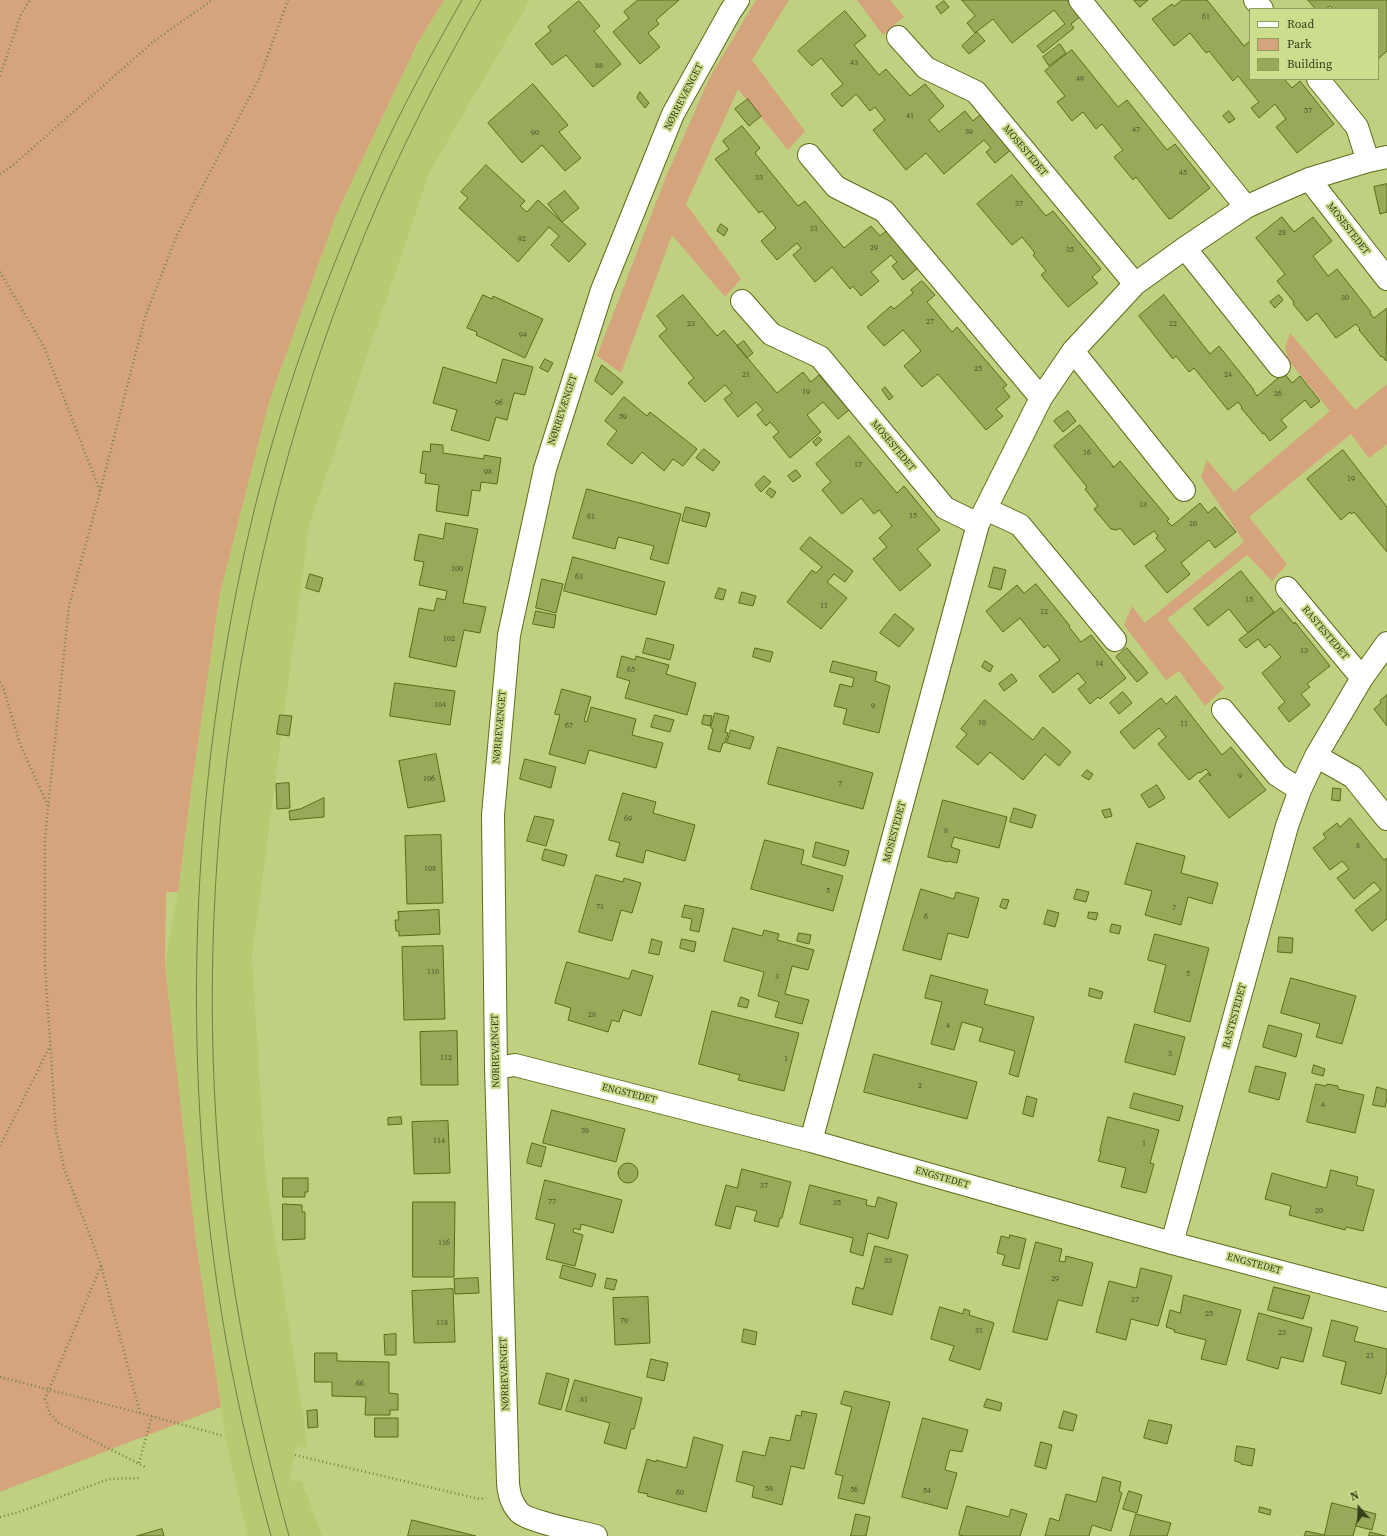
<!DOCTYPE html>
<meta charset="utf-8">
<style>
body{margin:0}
#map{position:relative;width:1387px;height:1536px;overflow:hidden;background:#bfd181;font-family:"Source Serif 4",serif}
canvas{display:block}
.legend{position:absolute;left:1249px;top:8px;width:130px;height:72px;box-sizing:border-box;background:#ccde8d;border:1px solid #909d5f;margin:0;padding:5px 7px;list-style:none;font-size:12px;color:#353c1a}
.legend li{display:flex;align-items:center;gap:8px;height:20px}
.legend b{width:20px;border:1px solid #909d5f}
.north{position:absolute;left:1339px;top:1488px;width:40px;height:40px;-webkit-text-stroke:3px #ccde8d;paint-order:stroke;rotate:340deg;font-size:11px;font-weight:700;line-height:16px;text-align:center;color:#353c1a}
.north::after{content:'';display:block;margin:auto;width:14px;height:18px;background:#353c1a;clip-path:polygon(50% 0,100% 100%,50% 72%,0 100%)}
</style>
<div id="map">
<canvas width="1387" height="1536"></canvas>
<ul class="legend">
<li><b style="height:5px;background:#fff"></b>Road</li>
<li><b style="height:11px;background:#d5a47d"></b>Park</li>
<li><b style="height:11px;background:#98a95a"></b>Building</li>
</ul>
<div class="north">N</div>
</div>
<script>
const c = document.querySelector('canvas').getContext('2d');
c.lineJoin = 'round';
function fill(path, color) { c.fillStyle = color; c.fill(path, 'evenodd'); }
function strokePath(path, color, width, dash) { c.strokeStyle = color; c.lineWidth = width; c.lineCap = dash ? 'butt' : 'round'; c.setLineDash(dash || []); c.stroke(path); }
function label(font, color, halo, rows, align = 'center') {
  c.font = font + ' "Source Serif 4",serif'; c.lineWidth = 4; c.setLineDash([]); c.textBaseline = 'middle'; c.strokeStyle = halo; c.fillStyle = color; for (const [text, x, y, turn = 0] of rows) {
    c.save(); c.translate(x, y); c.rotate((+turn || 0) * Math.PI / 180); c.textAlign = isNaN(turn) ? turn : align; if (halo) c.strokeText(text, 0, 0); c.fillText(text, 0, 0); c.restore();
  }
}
fill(new Path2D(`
 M444 0H530L430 171 309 526 252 957 266 1179 304 1421 307 1448 296 1447 289 1480 302 1482 322 1536H248L227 1445 196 1242 165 965 178 892 191 791 220 593 269 402 336 215 418 42Z`), '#b7ca71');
fill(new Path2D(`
 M0 0H444L418 42 336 215 269 402 220 593 191 791 178 892H166L165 965 196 1242 221 1407 0 1492Z
 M756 0H789L752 60 805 131 788 150 738 89 686 204 741 279 725 297 672 235 621 373 597 356 665 179 710 77Z
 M857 0H890L904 17 883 35Z
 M1290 333 1355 410 1387 384V444L1369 458 1351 434 1249 517 1287 564 1272 581 1247 555 1167 619 1224 688 1205 706 1179 671 1166 680 1124 625 1132 606 1145 623 1244 542 1201 477 1207 460 1234 492 1330 411 1288 360 1285 347Z`), '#d5a47d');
const building = new Path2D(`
 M638 0H679L656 20 659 24 648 33 660 47 640 64 613 32 629 18 624 12Z
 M962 0H1067L1081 16 1071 24 1074 28 1043 53 1037 46 1065 24 1054 10 1012 43 993 19 975 33 967 23 975 16Z
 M1134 0H1148L1140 7Z
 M1182 0H1207L1244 46 1250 41V79H1284L1292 88 1300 81 1334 124 1297 153 1276 127 1286 119 1275 104 1259 118 1251 108 1259 102 1238 76 1233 81 1209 51 1206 53 1190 33 1174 46 1152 19 1172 4 1174 6Z
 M1308 0H1387V51L1378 59V9H1333L1330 6 1326 9H1316Z
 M579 1 600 26 594 31 621 64 593 87 566 55 552 65 535 44 551 31 548 27Z
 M944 1 949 7 941 14 936 7Z
 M845 11 866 36 854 45 879 75 886 69 910 96 925 84 944 106 929 120 939 132 965 111 973 121 982 113 1012 149 995 163 986 152 991 148 984 140 944 174 926 153 906 170 873 130 885 120 875 107 870 111 856 94 842 107 831 94 843 84 821 58 812 66 798 51Z
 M977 32 985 41 969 54 962 46Z
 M1060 44 1066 53 1049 66 1043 57Z
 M1072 50 1118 107 1127 100 1167 150 1175 144 1210 188 1172 218 1169 219 1136 177 1133 180 1114 157 1123 150 1102 124 1096 129 1083 112 1072 121 1057 102 1065 96 1045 71Z
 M533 84 568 125 559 132 581 158 565 171 542 145 522 163 488 123Z
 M640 92 649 103 645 108 637 98Z
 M748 99 761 116 749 126 735 109Z
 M1229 111 1235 119 1229 123 1223 116Z
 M742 126 760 148 755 153 798 206 805 201 844 248 871 226 880 236 887 230 918 268 903 280 892 266 897 262 891 255 871 272 879 281 861 296 853 286 850 289 832 267 815 282 793 255 801 248 797 243 777 260 761 241 776 228 762 211 759 213 715 159 729 149 723 141Z
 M486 165 525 201 520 206 527 212 538 200 586 244 569 262 551 245 559 236 549 227 518 262 459 208 468 198 461 192Z
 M1012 175 1046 216 1053 211 1101 269 1092 277 1098 283 1068 307 1041 275 1046 271 1033 255 1035 253 1022 237 1012 245 977 204Z
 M1387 184V212L1380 214 1374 187Z
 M565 191 579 208 562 222 548 204Z
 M1282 217 1294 232 1313 217 1332 241 1313 256 1328 276 1337 269 1371 312 1370 313 1374 318 1387 308 1386 361 1382 356 1381 357 1359 330 1360 329 1356 324 1336 338 1317 313 1307 321 1293 304 1294 302 1277 281 1285 274 1256 238Z
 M721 224 728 229 724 236 717 231Z
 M922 281 935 295 927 302 952 332 957 327 1007 385 1003 388 1010 397 996 409 1003 416 986 430 938 374 922 387 904 366 921 351 903 330 884 346 867 327 891 306 894 309 913 293 911 290Z
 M483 295 492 299 493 296 543 319 525 358 476 335 477 332 467 328Z
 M683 295 717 336 724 330 777 393 803 372 811 382 819 375 849 410 838 419 823 402 807 415 821 432 790 458 773 437 779 432 770 422 766 426 757 415 763 410 756 402 738 417 724 399 732 393 725 385 705 402 688 383 694 378 659 336 667 329 657 316Z
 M1164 295 1210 354 1219 346 1254 390H1253L1257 396 1284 373 1292 383 1300 376 1320 401 1311 408 1305 400 1281 420 1287 427 1270 441 1264 433 1263 434 1241 408 1242 407 1238 402 1228 410 1194 368 1189 372 1176 356 1173 359 1139 316Z
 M1279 295 1283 300 1275 308 1270 302Z
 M744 341 753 353 747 358 737 346Z
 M503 359 533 367 525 395 514 393 507 420 496 417 489 441 451 430 457 410 433 403 443 367 496 383Z
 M545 359 553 363 548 372 540 368Z
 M602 365 623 382 612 395 595 381Z
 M885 387 893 397 889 400 882 390Z
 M624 397 647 416 650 412 697 449 683 466 673 459 664 471 642 452 632 464 607 444 617 431 605 421Z
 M1068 411 1076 421 1063 432 1054 421Z
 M1080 425 1113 466V468L1120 461 1169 519 1167 521 1172 526 1200 503 1208 513 1215 507 1236 532 1215 548 1209 540 1181 563 1190 574 1167 593 1145 566 1166 550 1156 538 1158 536 1154 531 1134 545 1120 528 1117 530 1111 529 1094 509 1098 506 1085 489 1087 487 1054 446Z
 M849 436 897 493 904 486 940 530 917 549 931 565 900 591 873 559 887 547 879 538 892 526 879 510 874 514 861 498 842 514 822 490 831 482 816 464Z
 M819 437 822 440 816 446 813 442Z
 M431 444 443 445V453L484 459V455L501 458 497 484 481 482 480 491 472 490 468 516 436 511 439 485 425 483 426 474 420 473 423 451 430 452Z
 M704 449 720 462 713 471 696 458Z
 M1343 450 1387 507V552L1354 512 1351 514 1350 512 1341 520 1307 479Z
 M796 470 801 476 793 482 788 476Z
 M764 476 771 482 761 492 755 485Z
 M770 488 776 492 772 498 766 493Z
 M587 489 681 514 668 564 650 559 654 546 618 537 615 549 573 538Z
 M686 507 710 513 706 527 682 521Z
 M446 523 478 529 463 603 486 607 480 633 464 630 456 667 409 657 419 608 434 611 437 598 445 600 447 591 419 585 424 562 414 560 419 534 443 539Z
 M810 537 853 571 845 582 834 574 827 582 847 598 821 629 787 602 812 570 816 573 822 567 800 549Z
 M573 557 665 582 656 615 564 591Z
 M994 567 1006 570 1001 590 989 587Z
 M1241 571 1274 612 1248 633 1229 609 1208 626 1194 609Z
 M310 574 323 578 319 592 306 588Z
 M542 579 563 584 556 613 536 608Z
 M1036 584 1070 626 1069 627 1081 642 1091 635 1126 678 1100 699 1098 697 1090 704 1078 689 1086 683 1078 673 1053 693 1039 676 1060 660 1048 645 1044 648 1020 618 1003 632 986 611 1017 585 1024 593Z
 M719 588 726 590 723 600 715 598Z
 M742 592 756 596 753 606 739 603Z
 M1281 608 1294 624 1295 622 1330 666 1307 684 1310 687 1301 694 1310 705 1289 722 1278 708 1285 702 1262 673 1281 657 1270 644 1265 648 1258 639 1246 648 1239 640Z
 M536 611 556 615 554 628 533 624Z
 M895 614 914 629 899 647 880 633Z
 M647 638 674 645 670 660 643 653Z
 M755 648 773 652 770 662 753 657Z
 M1127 648 1148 673 1137 682 1116 657Z
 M622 656 635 660 636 656 669 665 666 674 696 683 687 715 625 698 630 681 617 677Z
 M833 661 877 672 875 681 890 686 879 733 843 724 847 709 834 706 840 684 852 687 854 678 830 672Z
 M985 661 993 666 990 672 982 667Z
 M1012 674 1017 681 1004 691 999 684Z
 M395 683 455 691 450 725 390 716Z
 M562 689 591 697 584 721 587 722 591 707 636 719 632 735 663 743 656 768 589 750 585 764 549 754 560 715 555 714Z
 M1123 692 1132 703 1119 714 1110 703Z
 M1387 695V726L1374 709 1381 703 1380 701Z
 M1176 696 1222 755 1231 747 1266 790 1229 818 1199 781 1208 773 1210 776 1211 775 1206 769 1200 773 1199 772 1189 780 1158 744 1166 737 1159 728 1134 749 1120 732 1161 698 1166 704Z
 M985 700 1033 740 1043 727 1071 752 1059 766 1045 754 1023 780 990 752 978 765 956 747 967 734 961 729Z
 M715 713 729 716 725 732 728 733 725 743H723L720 752 708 749 713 729 711 728Z
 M280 715 292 716 289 736 277 734Z
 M655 715 674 720 670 732 651 727Z
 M704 715 712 716 710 726 702 724Z
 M731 730 754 737 750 749 727 743Z
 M778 747 873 773 863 809 768 784Z
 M436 754 445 801 408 808 399 761Z
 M525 759 556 767 551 788 520 779Z
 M1087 770 1093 774 1089 780 1082 776Z
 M289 783 290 808 277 809 276 784Z
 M1157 785 1165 798 1149 808 1141 795Z
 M1333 788 1341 789 1340 801 1332 800Z
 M623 793 656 802 653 813 695 825 685 861 646 850 643 863 616 856 620 843 609 840Z
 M324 798V817L290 820 289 811 300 809Z
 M943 800 1007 817 999 848 954 837 951 847 960 850 957 863 948 861 947 862 928 857Z
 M1014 808 1036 815 1032 828 1010 822Z
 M1110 809 1112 816 1105 818 1102 811Z
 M535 816 554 820 546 846 527 841Z
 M1350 818 1384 860 1387 858V919L1372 931 1355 910 1381 890 1374 882 1354 899 1337 878 1349 869 1342 861 1330 870 1313 848 1326 838 1323 834 1337 823 1340 827Z
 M441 835 443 903 407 904 405 836Z
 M765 840 804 850 801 864 843 876 833 911 751 889Z
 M816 842 849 851 845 866 813 857Z
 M1137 843 1185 856 1181 873 1218 883 1212 904 1188 897 1181 925 1145 915 1152 891 1125 884Z
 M545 849 567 855 564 866 542 860Z
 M596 875 623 882 624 878 641 883 632 913 621 910 612 941 579 932Z
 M921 889 954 899 956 892 979 898 968 938 948 933 941 960 903 950Z
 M1077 889 1089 892 1086 902 1074 899Z
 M1003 899 1009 900 1006 909 1000 907Z
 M685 905 704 909 699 932 690 930 692 919 682 917Z
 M439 910 440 934 399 936V931H396L395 920H399L398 912Z
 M1048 910 1059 913 1055 927 1044 924Z
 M1089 912 1098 913 1096 920 1088 918Z
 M1112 924 1121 926 1119 934 1110 932Z
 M733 928 762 936 764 930 779 934 777 940 814 950 808 970 792 966 785 994 809 1000 802 1024 775 1017 779 1002 758 996 764 972 724 961Z
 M799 933 811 935 809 944 797 941Z
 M1155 934 1209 948 1190 1022 1154 1012 1166 965 1148 960Z
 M1279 937 1293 938 1292 953 1278 952Z
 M652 939 662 942 659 955 649 953Z
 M682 939 696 942 694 952 680 948Z
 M443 946 445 1019 404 1020 402 947Z
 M567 962 629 979 632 970 653 976 641 1016 623 1010 619 1022 612 1020 608 1032 568 1020 571 1008 555 1003Z
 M931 975 988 990 984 1004 1034 1017 1018 1077 1009 1074 1015 1051 979 1041 983 1028 962 1022 954 1050 931 1044 942 1002 925 998Z
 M1291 978 1356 996 1342 1044 1316 1037 1320 1024 1281 1013Z
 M1090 988 1103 992 1101 999 1089 996Z
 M741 997 749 1000 747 1008 738 1006Z
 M712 1011 799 1033 784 1091 738 1080 740 1075 699 1064Z
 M1135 1024 1185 1037 1175 1075 1125 1062Z
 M1269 1025 1302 1034 1296 1057 1263 1047Z
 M457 1031 458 1085H421L420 1032Z
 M874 1054 977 1082 967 1119 864 1092Z
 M1314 1065 1325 1069 1323 1076 1312 1073Z
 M1256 1066 1286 1073 1279 1100 1249 1092Z
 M1316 1084 1326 1086 1327 1084 1338 1086V1089L1364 1095 1355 1133 1307 1122Z
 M1377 1087 1387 1090V1098L1385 1107 1373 1105Z
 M1134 1093 1183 1106 1179 1121 1130 1108Z
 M1027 1096 1037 1099 1033 1117 1023 1114Z
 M552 1110 625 1129 616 1162 543 1143Z
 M401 1117 402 1124 388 1125V1118Z
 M1108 1117 1159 1130 1150 1163 1154 1164 1146 1193 1121 1187 1126 1168 1098 1161 1101 1151H1100Z
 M448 1121 450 1173 414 1174 412 1122Z
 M532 1143 546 1147 541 1167 527 1163Z
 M618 1173a10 10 0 1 1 20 0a10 10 0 1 1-20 0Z
 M742 1169 791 1182 782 1218H780L778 1227 754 1221 757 1211 736 1206 730 1229 715 1225 726 1185 737 1188Z
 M1331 1170 1358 1177 1356 1185 1374 1190 1363 1231 1346 1227 1345 1230 1289 1215 1291 1206 1265 1199 1272 1173 1326 1188Z
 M283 1178H308V1192H305V1197H283Z
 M545 1180 622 1200 613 1233 581 1224 580 1230 574 1228 573 1232 583 1235 575 1266 546 1259 555 1224 536 1219Z
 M810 1185 867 1200 866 1205 875 1207 878 1197 897 1203 888 1239 868 1233 863 1256 850 1252 853 1238 800 1224Z
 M413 1202H455L454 1277H413Z
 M283 1204 302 1205V1212H305V1239L283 1240Z
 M1010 1235 1026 1239 1019 1269 1002 1265 1005 1255 997 1253 1001 1236 1009 1238Z
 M1036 1242 1062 1249 1059 1261 1065 1262 1066 1256 1093 1263 1082 1306 1058 1300 1047 1340 1013 1332Z
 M875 1246 908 1255 892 1315 852 1304 856 1287 863 1289Z
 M563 1265 596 1274 592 1287 560 1278Z
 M1141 1268 1172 1276 1158 1326 1131 1319 1126 1340 1096 1332 1109 1281 1136 1288Z
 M478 1278 479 1293 455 1294 454 1279Z
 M607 1278 617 1280 614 1290 605 1288Z
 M1274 1287 1310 1296 1303 1319 1268 1310Z
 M453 1289 455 1342 414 1343 412 1291Z
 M1184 1295 1241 1310 1226 1365 1201 1359 1206 1340 1174 1332 1175 1330 1166 1327 1170 1310 1180 1313Z
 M648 1297 650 1343 615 1345 613 1298Z
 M940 1307 963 1314 964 1309 970 1311 969 1315 994 1323 980 1370 949 1360 954 1346 931 1339Z
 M1259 1313 1312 1328 1303 1362 1281 1357 1278 1369 1247 1360Z
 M1332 1320 1358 1327 1354 1341 1387 1349V1371L1381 1394 1341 1384 1346 1362 1323 1356Z
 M744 1329 757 1332 755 1345 742 1342Z
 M396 1334V1355H385L384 1335Z
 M315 1353H337V1361L389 1362V1393L398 1394V1410H390V1415H365L366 1397 332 1396V1382H315Z
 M651 1359 668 1363 664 1381 647 1377Z
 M547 1373 569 1379 561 1410 539 1404Z
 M575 1380 642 1398 634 1429H631L626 1449 604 1443 610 1423 566 1411Z
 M845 1391 890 1402 864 1504 838 1498 843 1476 835 1474 852 1407 841 1404Z
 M987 1399 1002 1403 1000 1411 984 1407Z
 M317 1410 318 1427 308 1428 307 1411Z
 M802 1411 817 1414 804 1469 791 1466 782 1505 752 1497 754 1486 736 1481 743 1451 765 1456 770 1437 790 1441 796 1415 801 1416Z
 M1064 1411 1077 1415 1073 1431 1059 1428Z
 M375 1418H398V1437H375Z
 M923 1418 968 1430 962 1452 950 1450 945 1470 957 1473 947 1509 902 1497Z
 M1149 1420 1172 1425 1167 1444 1144 1438Z
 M694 1437 723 1445 706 1512 647 1496 648 1494 638 1492 647 1459 656 1462V1460L686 1468Z
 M1041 1442 1052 1445 1046 1469 1035 1466Z
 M1237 1446 1255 1449 1252 1466 1241 1464V1463L1235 1461Z
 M1103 1477 1121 1482 1119 1491 1122 1493 1111 1531 1092 1525 1089 1536H1045L1050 1518 1059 1521 1066 1494 1096 1502Z
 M1129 1491 1142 1495 1137 1513 1123 1509Z
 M1332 1503 1360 1510 1353 1536H1304L1306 1531 1324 1535Z
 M967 1506 1009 1517 1011 1509 1027 1514 1020 1536H964L959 1535Z
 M1260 1507 1271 1510 1270 1515 1259 1512Z
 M1361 1510 1376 1514 1372 1530 1356 1526Z
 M856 1514 870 1517 866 1536H851Z
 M1136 1514 1171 1523 1167 1536H1130Z
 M412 1520 476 1536H408Z
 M162 1529 164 1536H137Z
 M1370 1532 1385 1536H1369Z`);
fill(building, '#98a95a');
strokePath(building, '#5c6a16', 1);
const minor = new Path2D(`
 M1080 0 1246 207
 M1255 0 1262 9
 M898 37 926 68 976 92 1135 284
 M1318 79 1357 127 1368 161
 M809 155 836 187 884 211 1041 398
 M1309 179 1387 279
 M1185 248 1279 366
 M742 301 771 334 820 357 945 508 978 524
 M1073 351 1184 490
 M986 509 1020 525 1115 640
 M1287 588 1362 678
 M1223 710 1277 775 1300 790
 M1316 756 1353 777 1387 819
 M496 1068 515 1065 811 1141 1172 1243 1387 1300
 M811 1141 978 524 1041 398 1073 351 1135 284 1185 248 1246 207 1279 192 1309 179 1368 161 1387 157
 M1172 1243 1287 826 1300 790 1316 756 1362 678 1387 643
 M596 1536C581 1532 527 1521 519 1512 511 1503 509 1494 508 1483L496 1068 493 815 509 635 545 469 602 290 673 114 730 12 738 0`);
strokePath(minor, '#5e6c19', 24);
strokePath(new Path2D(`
 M0 76 21 14 30 0
 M0 174 12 166 153 42 212 0
 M0 272 44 347 100 491
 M0 682 4 690 20 744 48 806
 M0 1146 49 1048
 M101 1266 45 1399 50 1414 59 1423 145 1467
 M0 1377 140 1413 224 1436
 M140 1413 101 1265 64 1168 56 1131 45 966V837L69 606 100 492 145 317 177 235 259 79 288 0
 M295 1455 479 1499 486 1498
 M139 1463 152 1416
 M0 1517 19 1512 109 1479 139 1478`), '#75824a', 2.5, [1, 3]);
strokePath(minor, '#fff', 22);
strokePath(new Path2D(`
 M271 1536C251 1462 233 1386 221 1310 180 1052 191 787 249 532 278 406 324 281 377 163 402 107 432 53 462 0
 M289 1536C257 1420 232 1303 221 1183 190 859 242 529 367 229 400 150 439 74 481 0`), '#717d47', 1);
label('8px', '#4e572a', null, [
 ["61",1206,17],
 ["43",854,63],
 ["88",599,66],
 ["49",1080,79],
 ["57",1308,111],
 ["41",910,116],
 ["47",1136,130],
 ["39",969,132],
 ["90",535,133],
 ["45",1183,173],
 ["33",759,178],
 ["37",1019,204],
 ["31",814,229],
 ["28",1282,233],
 ["92",522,239],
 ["29",874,248],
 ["35",1070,250],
 ["30",1345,298],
 ["27",930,322],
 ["23",691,324],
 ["22",1173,324],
 ["94",523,335],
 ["25",978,369],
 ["21",746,375],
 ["24",1228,375],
 ["19",806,392],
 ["26",1278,394],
 ["96",499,403],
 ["59",623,417],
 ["16",1087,453],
 ["17",858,465],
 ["98",488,472],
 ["19",1351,479],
 ["18",1143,505],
 ["15",913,516],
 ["61",591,517],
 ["20",1193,524],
 ["100",457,569],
 ["63",579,577],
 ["15",1249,600],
 ["11",824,606],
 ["12",1044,612],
 ["102",449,639],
 ["13",1304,651],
 ["14",1099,664],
 ["65",631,670],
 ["104",440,705],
 ["9",873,706],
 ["10",982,723],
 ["11",1184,724],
 ["67",569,726],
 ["9",1240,776],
 ["106",429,779],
 ["7",840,784],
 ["69",628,819],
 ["8",946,831],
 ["8",1358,846],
 ["108",430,869],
 ["5",828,891],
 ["71",600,907],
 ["7",1174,908],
 ["6",926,917],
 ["110",433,972],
 ["5",1188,974],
 ["3",777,977],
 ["28",592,1015],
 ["4",948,1026],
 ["3",1170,1054],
 ["112",446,1058],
 ["1",786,1059],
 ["2",920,1086],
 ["4",1323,1105],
 ["39",585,1131],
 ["114",439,1141],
 ["1",1144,1144],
 ["37",764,1186],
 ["77",552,1202],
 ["35",837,1203],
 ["20",1319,1211],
 ["116",444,1243],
 ["33",888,1261],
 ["29",1055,1279],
 ["27",1135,1300],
 ["25",1209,1314],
 ["79",624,1321],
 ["118",442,1323],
 ["31",979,1331],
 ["23",1282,1333],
 ["21",1370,1356],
 ["66",360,1384],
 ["81",584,1400],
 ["58",769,1489],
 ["56",854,1490],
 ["54",927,1491],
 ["60",680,1493]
]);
label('10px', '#353c1a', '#ccde8d', [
 ["NØRREVÆNGET",684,97,-63],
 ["MOSESTEDET",1025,151,50],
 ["MOSESTEDET",1348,229,52],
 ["NØRREVÆNGET",563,410,-72],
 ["MOSESTEDET",893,446,50],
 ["RASTESTEDET",1325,633,50],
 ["NØRREVÆNGET",500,727,-85],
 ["MOSESTEDET",895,832,-75],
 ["RASTESTEDET",1235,1016,-75],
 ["NØRREVÆNGET",496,1051,-91],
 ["ENGSTEDET",629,1094,14],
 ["ENGSTEDET",942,1178,16],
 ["ENGSTEDET",1254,1264,15],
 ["NØRREVÆNGET",505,1374,-92]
]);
</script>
